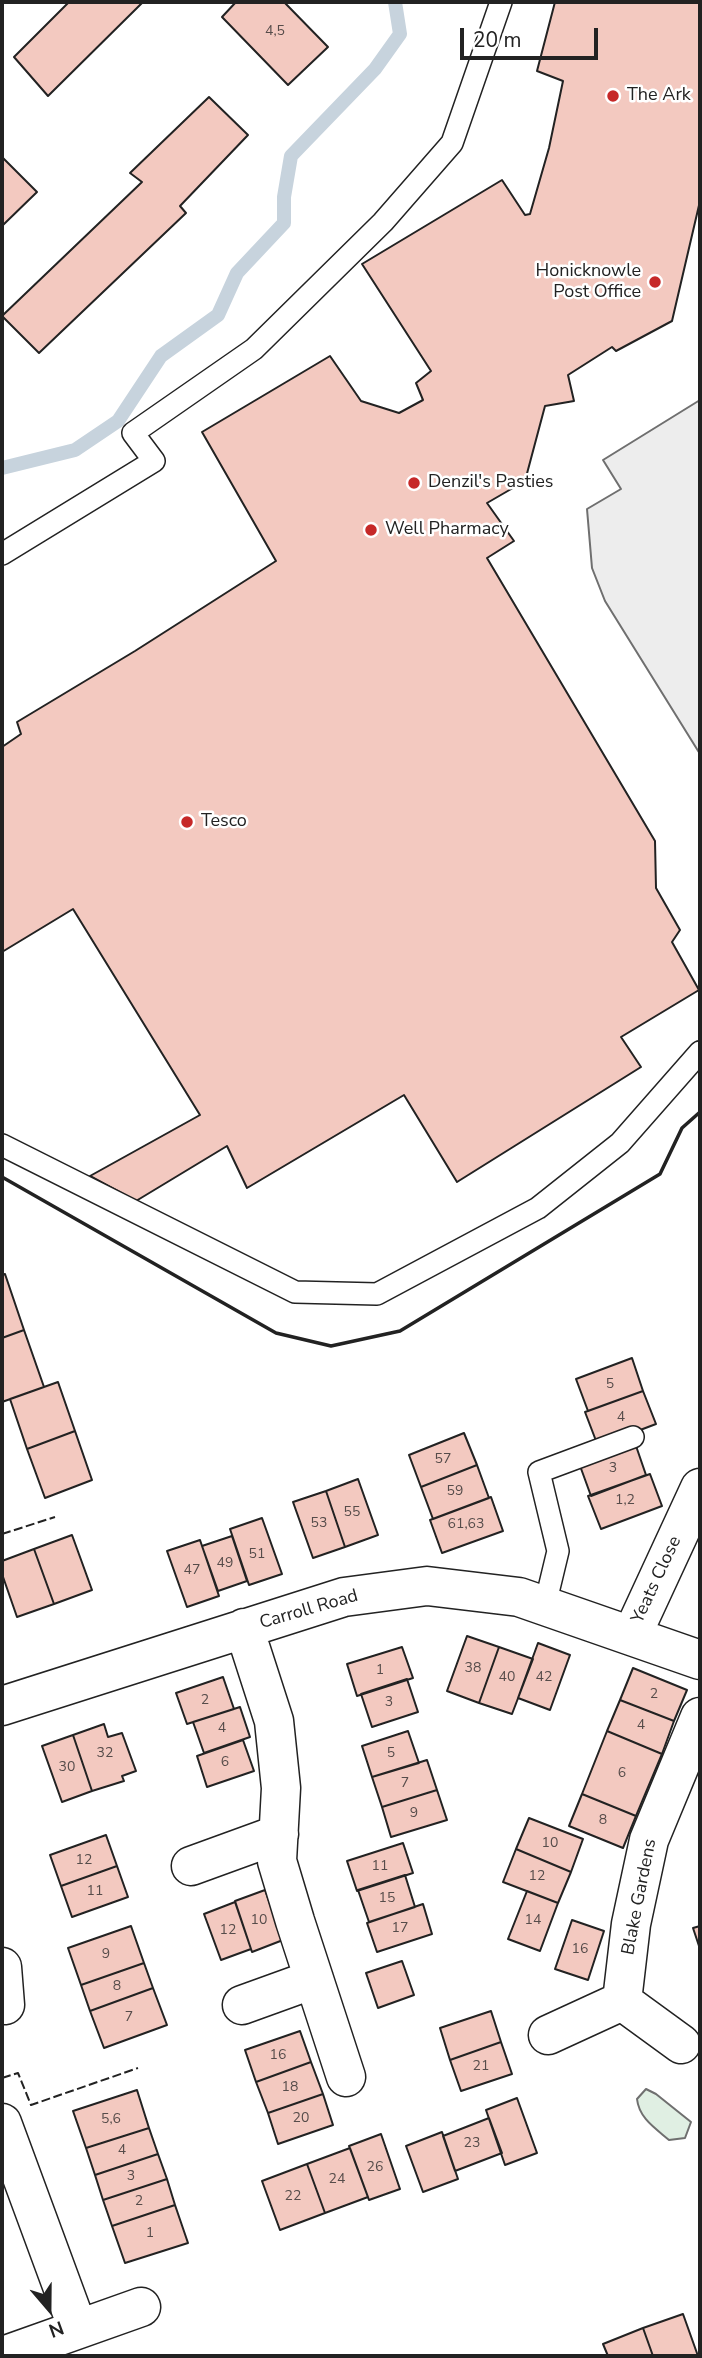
<!DOCTYPE html>
<style>
body{margin:0}
#map{position:relative;width:702px;height:2358px;overflow:hidden;background:#fff;font-family:"Nunito Sans",sans-serif}
canvas{display:block}
.frame{position:absolute;inset:0;border:4px solid #222;pointer-events:none}
.north{position:absolute;left:14px;top:2274px;width:70px;height:70px;-webkit-text-stroke:5px #fff;paint-order:stroke;rotate:160deg;font-size:19px;font-weight:700;line-height:28px;text-align:center;color:#222}
.north::after{content:'';display:block;margin:auto;width:24px;height:32px;background:#222;clip-path:polygon(50% 0,100% 100%,50% 72%,0 100%)}
.scale{position:absolute;left:460px;top:28px;width:138px;height:32px;box-sizing:border-box;border:4px solid #222;border-top:0;padding-left:9px;font-size:21px;line-height:24px;white-space:nowrap;color:#222;-webkit-text-stroke:5px #fff;paint-order:stroke}
</style>
<div id="map">
<canvas width="702" height="2358"></canvas>
<div class="frame"></div>
<div class="north">N</div>
<div class="scale">20 m</div>
</div>
<script>
const c = document.querySelector('canvas').getContext('2d');
c.lineJoin = 'round';
function fill(path, color) { c.fillStyle = color; c.fill(path, 'evenodd'); }
function strokePath(path, color, width, dash) { c.strokeStyle = color; c.lineWidth = width; c.lineCap = dash ? 'butt' : 'round'; c.setLineDash(dash || []); c.stroke(path); }
function label(font, color, halo, rows, align = 'center') {
  c.font = font + ' "Nunito Sans",sans-serif'; c.lineWidth = 5; c.setLineDash([]); c.textBaseline = 'middle'; c.strokeStyle = halo; c.fillStyle = color; for (const [text, x, y, turn = 0] of rows) {
    c.save(); c.translate(x, y); c.rotate((+turn || 0) * Math.PI / 180); c.textAlign = isNaN(turn) ? turn : align; if (halo) c.strokeText(text, 0, 0); c.fillText(text, 0, 0); c.restore();
  }
}
const green = new Path2D(`
 M646 2089 656 2094 691 2122 685 2138 669 2140C655 2128 639 2118 637 2099Z`);
fill(green, '#e0efe3');
strokePath(green, '#6f6f6f', 2);
const parking = new Path2D(`
 M700 400V754L605 601 592 568 587 509 621 489 603 460Z`);
fill(parking, '#ededed');
strokePath(parking, '#6f6f6f', 2);
strokePath(new Path2D(`
 M2 468 75 450 118 421 161 356 218 315 237 273 284 223V197L291 156 375 69 400 34 395 2`), '#c7d3dd', 14);
const building = new Path2D(`
 M69 2H143L48 96 14 57Z
 M236 2H284L328 47 288 85 222 17Z
 M555 2H700V201L672 321 616 351 612 347 568 375 574 401 545 406 525 481 487 503 514 541 487 558 655 841 656 888 680 930 672 942 699 990 621 1037 641 1067 457 1182 404 1095 247 1188 227 1146 136 1201 90 1176 200 1115 73 909 2 952V747L21 734 17 722 135 651 276 561 202 432 330 356 361 401 399 413 423 400 416 383 431 371 362 264 502 180 525 215 530 214 549 148 563 81 537 71Z
 M209 97 248 135 180 206 186 213 39 353 2 316 142 182 130 173Z
 M2 157 37 192 2 226Z
 M5 1274 24 1330 2 1338V1275Z
 M24 1330 44 1387 2 1402V1338Z
 M632 1358 643 1391 588 1411 576 1379Z
 M58 1382 75 1431 27 1449 10 1399Z
 M643 1391 656 1424 598 1446 585 1412Z
 M75 1431 92 1480 45 1498 27 1449Z
 M464 1433 477 1465 421 1487 409 1455Z
 M635 1443 646 1475 591 1496 579 1463Z
 M477 1465 489 1498 433 1519 421 1487Z
 M650 1474 662 1506 601 1529 588 1496Z
 M358 1479 378 1535 345 1547 326 1491Z
 M326 1491 345 1547 313 1558 293 1502Z
 M491 1497 503 1531 442 1553 430 1520Z
 M262 1518 282 1574 249 1585 230 1529Z
 M72 1535 92 1590 54 1604 34 1549Z
 M232 1536 247 1581 218 1591 202 1546Z
 M200 1540 219 1596 187 1607 167 1551Z
 M34 1549 54 1604 17 1617 2 1574V1561Z
 M467 1636 499 1647 479 1703 447 1691Z
 M538 1643 570 1655 550 1710 518 1698Z
 M402 1647 413 1678 357 1696 347 1664Z
 M499 1647 533 1659 512 1714 479 1703Z
 M633 1668 687 1690 674 1721 620 1700Z
 M223 1677 234 1709 187 1724 176 1693Z
 M407 1679 418 1712 372 1727 361 1694Z
 M620 1700 674 1721 662 1754 607 1731Z
 M240 1707 250 1737 204 1753 193 1722Z
 M104 1724 108 1737 122 1733 136 1771 122 1776 124 1781 92 1791 73 1735Z
 M408 1731 419 1763 372 1777 362 1746Z
 M607 1731 662 1754 636 1816 582 1794Z
 M73 1735 92 1791 62 1802 42 1746Z
 M243 1740 254 1771 207 1787 197 1756Z
 M427 1760 437 1790 382 1807 372 1777Z
 M437 1790 447 1820 391 1837 382 1807Z
 M582 1794 636 1816 623 1848 569 1826Z
 M529 1818 583 1839 571 1872 516 1849Z
 M106 1835 117 1866 61 1886 50 1855Z
 M403 1843 413 1873 357 1891 347 1861Z
 M516 1849 571 1872 558 1903 503 1882Z
 M117 1866 128 1897 72 1917 61 1886Z
 M405 1875 415 1907 369 1922 358 1890Z
 M265 1890 283 1940 252 1952 235 1901Z
 M527 1891 558 1903 540 1951 508 1939Z
 M235 1902 251 1949 221 1960 204 1914Z
 M423 1904 432 1934 377 1952 367 1923Z
 M572 1920 604 1931 588 1980 555 1969Z
 M131 1926 144 1963 81 1985 68 1948Z
 M700 1926V1949L693 1928Z
 M402 1961 414 1995 378 2008 366 1973Z
 M144 1963 153 1988 90 2011 81 1985Z
 M153 1988 167 2025 104 2048 90 2011Z
 M491 2011 501 2042 450 2060 440 2028Z
 M300 2031 311 2062 256 2082 245 2050Z
 M501 2042 512 2074 461 2091 450 2060Z
 M311 2062 323 2094 268 2113 256 2082Z
 M137 2090 149 2128 86 2148 73 2111Z
 M323 2094 333 2125 278 2144 268 2113Z
 M517 2098 537 2153 505 2165 486 2110Z
 M489 2118 502 2153 455 2171 443 2136Z
 M149 2128 158 2154 95 2175 86 2148Z
 M442 2132 458 2179 423 2192 406 2146Z
 M381 2134 400 2189 369 2200 349 2146Z
 M350 2148 368 2197 325 2213 307 2164Z
 M158 2154 167 2179 103 2200 95 2175Z
 M307 2164 325 2213 280 2230 262 2181Z
 M167 2179 175 2205 112 2226 103 2200Z
 M175 2205 188 2243 125 2263 112 2226Z
 M683 2314 698 2356H653L643 2328Z
 M643 2328 653 2356H608L603 2344Z`);
fill(building, '#f3c9c0');
strokePath(building, '#222', 2);
const service = new Path2D(`
 M2 554 154 461 133 433 254 349 383 222 452 143 501 2
 M2 1145 295 1292 377 1294 538 1208 620 1143 700 1052
 M545 1605 558 1551 539 1472 633 1437`);
const minor = new Path2D(`
 M244 1628 274 1721 281 1788 277 1861 295 1921 346 2077
 M632 1635 700 1488
 M2 1706 344 1597 427 1586 519 1597 700 1660
 M191 1866 279 1834
 M2 1967 5 2005
 M622 2001 631 1924 649 1840 700 1717
 M242 2005 314 1979
 M548 2035 622 2001 681 2044
 M2 2123 78 2329
 M3 2356 141 2307`);
strokePath(service, '#222', 24);
strokePath(minor, '#222', 41);
strokePath(service, '#fff', 21);
strokePath(minor, '#fff', 38);
strokePath(new Path2D(`
 M2 1534 55 1517
 M2 2078 18 2073 31 2105 138 2068`), '#222', 2, [9, 3.5]);
strokePath(new Path2D(`
 M2 1177 276 1333 331 1346 400 1331 660 1174 682 1128 700 1112`), '#222', 3.5);
for (const [x, y, r, color] of [
 [613,96,7,"#c62828"],
 [655,282,7,"#c62828"],
 [414,483,7,"#c62828"],
 [371,530,7,"#c62828"],
 [187,822,7,"#c62828"]
]) { const dot = new Path2D(); dot.arc(x, y, r, 0, 2 * Math.PI); c.fillStyle = color; c.fill(dot); strokePath(dot, '#fff', 2.5); }
label('14px', '#564c4a', null, [
 ["4,5",275,32],
 ["5",610,1385],
 ["4",621,1418],
 ["57",443,1460],
 ["3",613,1469],
 ["59",455,1492],
 ["1,2",625,1501],
 ["55",352,1513],
 ["53",319,1524],
 ["61,63",466,1525],
 ["51",257,1555],
 ["49",225,1564],
 ["47",192,1571],
 ["38",473,1669],
 ["1",380,1671],
 ["40",507,1678],
 ["42",544,1678],
 ["2",654,1695],
 ["2",205,1701],
 ["3",389,1703],
 ["4",641,1726],
 ["4",222,1729],
 ["32",105,1754],
 ["5",391,1754],
 ["6",225,1763],
 ["30",67,1768],
 ["6",622,1774],
 ["7",405,1784],
 ["9",414,1814],
 ["8",603,1821],
 ["10",550,1844],
 ["12",84,1861],
 ["11",380,1867],
 ["12",537,1877],
 ["11",95,1892],
 ["15",387,1899],
 ["10",259,1921],
 ["14",533,1921],
 ["17",400,1929],
 ["12",228,1931],
 ["16",580,1950],
 ["9",106,1955],
 ["8",117,1987],
 ["7",129,2018],
 ["16",278,2056],
 ["21",481,2067],
 ["18",290,2088],
 ["20",301,2119],
 ["5,6",111,2120],
 ["23",472,2144],
 ["4",122,2151],
 ["26",375,2168],
 ["3",131,2177],
 ["24",337,2180],
 ["22",293,2197],
 ["2",139,2202],
 ["1",150,2234]
]);
label('18px', '#222', '#fff', [
 ["The Ark",627,96],
 ["Honicknowle",641,272,"right"],
 ["Post Office",641,293,"right"],
 ["Denzil's Pasties",428,483],
 ["Well Pharmacy",385,530],
 ["Tesco",201,822]
], 'left');
label('18px', '#222', '#fff', [
 ["Yeats Close",657,1580,-65],
 ["Carroll Road",309,1610,-16],
 ["Blake Gardens",640,1897,-79]
]);
</script>
